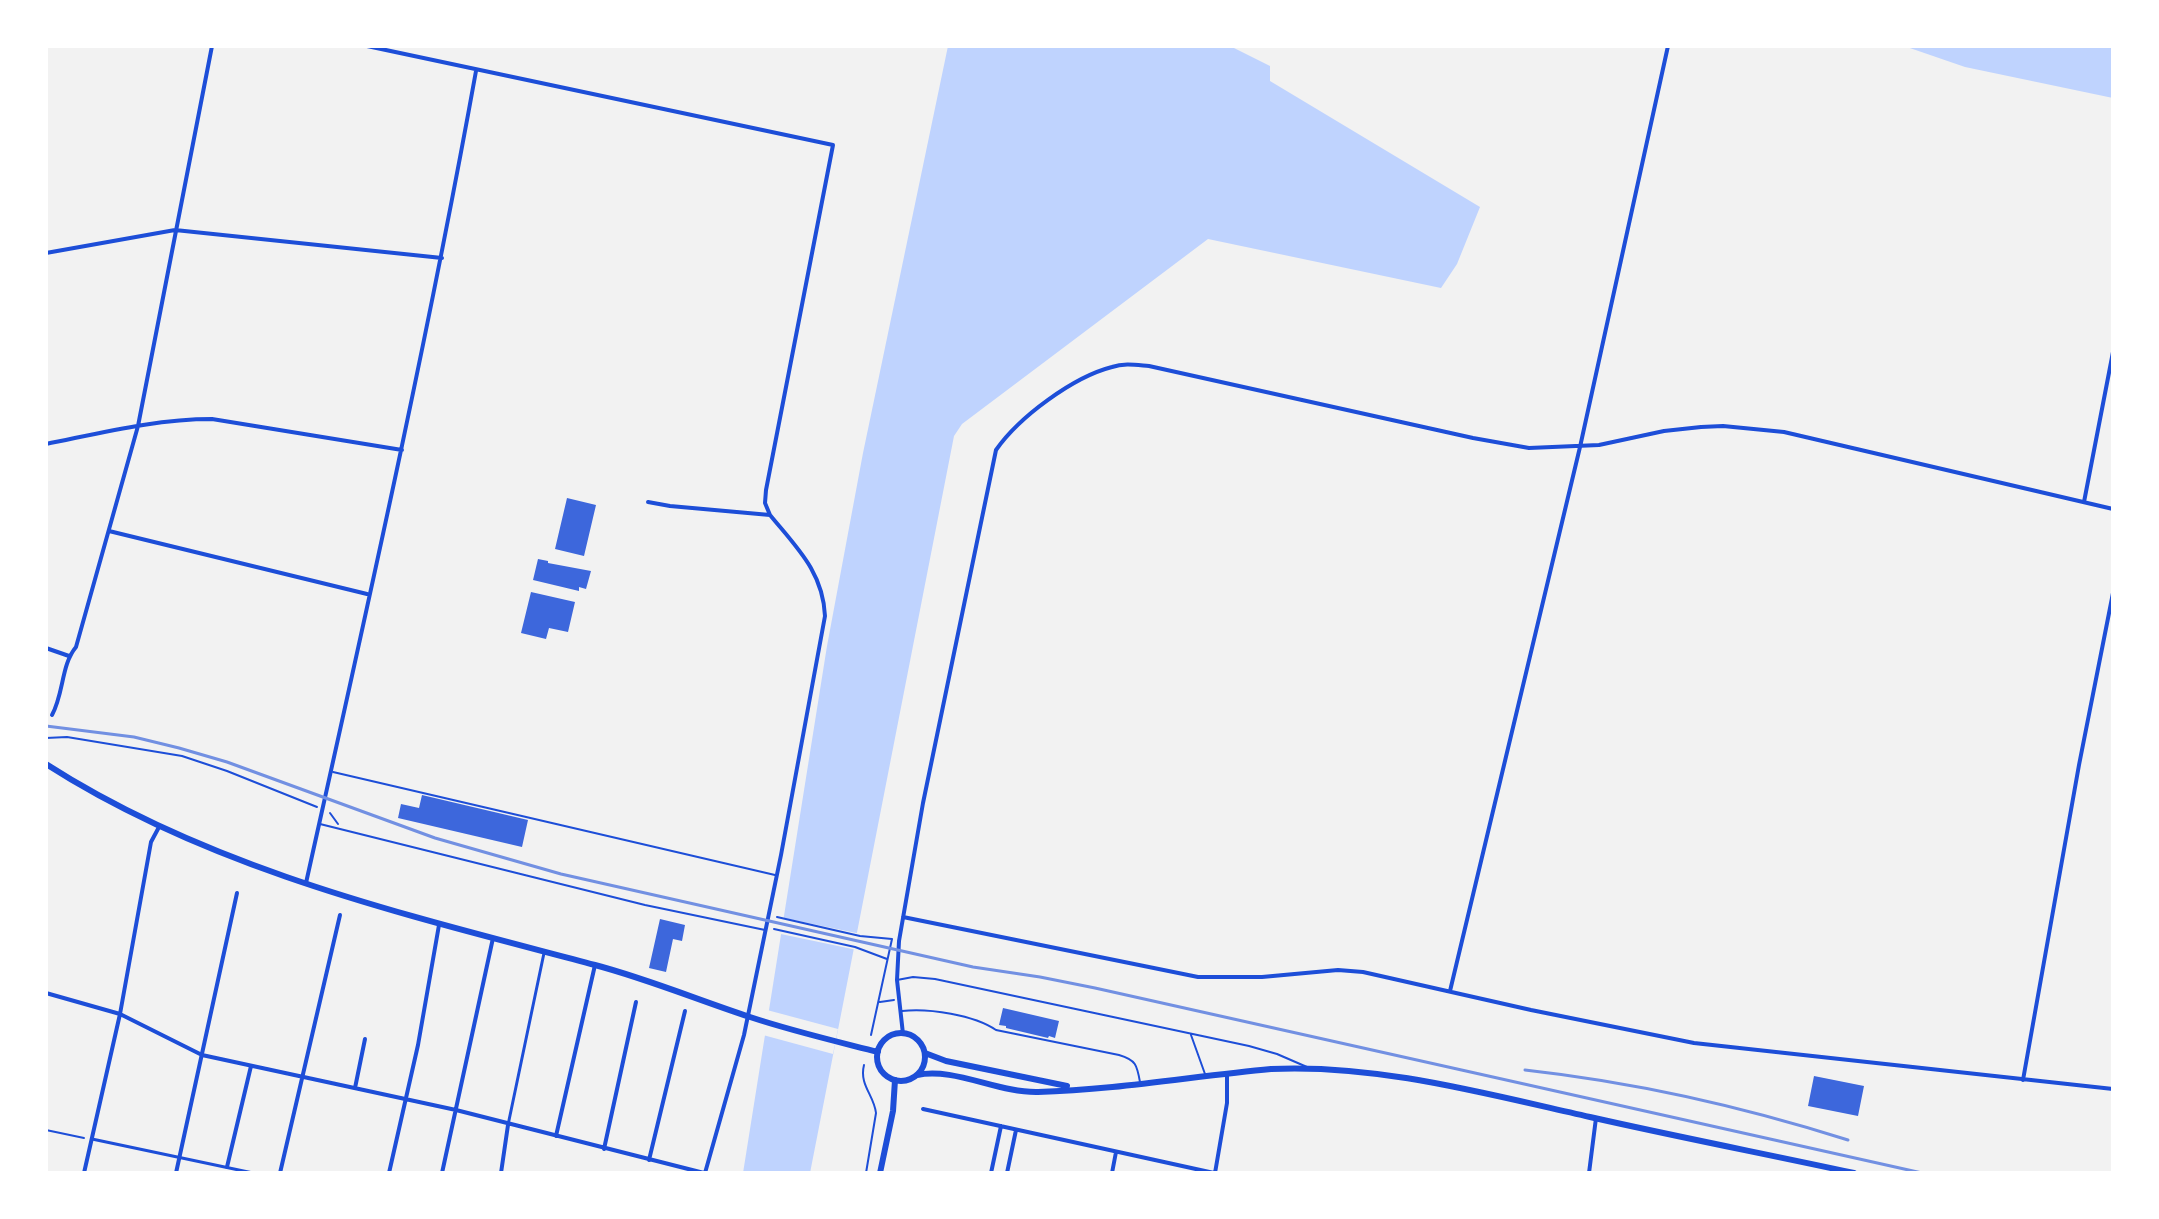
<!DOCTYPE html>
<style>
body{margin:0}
#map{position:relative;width:2159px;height:1219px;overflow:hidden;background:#f2f2f2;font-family:"Open Sans",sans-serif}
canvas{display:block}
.frame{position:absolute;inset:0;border:48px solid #fff;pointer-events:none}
</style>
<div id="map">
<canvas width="2159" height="1219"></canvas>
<div class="frame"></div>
</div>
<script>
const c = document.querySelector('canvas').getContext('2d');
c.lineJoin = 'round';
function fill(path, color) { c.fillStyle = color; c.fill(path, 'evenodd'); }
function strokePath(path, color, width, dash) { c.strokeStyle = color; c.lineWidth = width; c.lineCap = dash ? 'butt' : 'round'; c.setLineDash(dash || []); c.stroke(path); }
fill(new Path2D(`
 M948 46H1230L1270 66V81L1480 207 1457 264 1441 288 1208 239 962 424 954 436 810 1173H743L827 646 863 453Z
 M1904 46H2113V98L1965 67Z`), '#bfd3fe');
fill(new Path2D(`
 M779 917 861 934 857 950 776 933Z
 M767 1010 838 1029 833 1054 763 1035Z`), '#f2f2f2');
fill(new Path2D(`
 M567 498 596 505 584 556 555 549Z
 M538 559 548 561V563L591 571 586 589 579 587V591L533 580Z
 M531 592 575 602 568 632 549 628 546 639 521 633Z
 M422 795 528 820 522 847 398 818 401 804 419 808Z
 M660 919 685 925 682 941 673 939 666 972 649 968Z
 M1003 1008 1059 1021 1055 1038 1049 1036 1048 1038 1006 1028V1026L999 1025Z
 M1814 1076 1864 1086 1858 1116 1808 1106Z`), '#3d67dc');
strokePath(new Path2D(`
 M46 738 67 737 182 756 227 771 317 807
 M330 813 338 824
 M777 917 860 936 892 939 871 1035
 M774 929 855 947 887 959
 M880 1002 894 1000
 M864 1065C859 1085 874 1095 876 1113L866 1173
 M46 1130 84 1138`), '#1d4ed8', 2);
strokePath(new Path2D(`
 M333 772 775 875
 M320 824 645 905 765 930
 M897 980 913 977 935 979 1249 1046 1277 1054 1307 1067
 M902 1011C929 1008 974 1015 996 1030L1119 1055C1136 1060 1137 1065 1140 1082
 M1191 1035 1205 1074`), '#1d4ed8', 2);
strokePath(new Path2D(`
 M508 1125 544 953
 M92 1139 253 1173`), '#1d4ed8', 3);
strokePath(new Path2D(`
 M367 46 833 145 766 490 765 503 770 515
 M46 253 175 230 442 258
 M46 444C101 433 156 419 212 419L402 450
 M648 502 670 506 770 515C797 548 823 572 825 616L781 855 744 1035 705 1173
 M2084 502 2113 352
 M109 531 367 594
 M46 648 69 656
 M52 715C64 693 61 665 76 647L138 426 212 46
 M306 883C366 613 427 343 476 71
 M903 917 1198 977H1262L1338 970 1363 972 1531 1010 1694 1043 2113 1089
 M1450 991 1580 447 1668 46
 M46 993 120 1014 202 1055 456 1110 704 1173
 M903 1034 897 980 899 941 923 803 996 450C1019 417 1073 377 1112 367 1124 363 1136 365 1149 366L1473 438 1529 448 1599 445 1664 431 1701 427 1723 426 1784 432 2113 509
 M2023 1080 2079 765 2113 593
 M355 1088 365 1039
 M923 1109 1214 1173
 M556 1136 595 965
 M604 1149 636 1002
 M649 1160 685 1011
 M227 1167 251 1066
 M84 1173 120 1014 151 842 159 827
 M176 1173 237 893
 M280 1173 340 915
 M389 1173 418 1045 439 925
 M442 1173 493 938
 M501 1173 508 1125
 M991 1173 1001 1126
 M1007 1173 1016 1130
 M1112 1173 1116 1152
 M1215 1173 1227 1103V1073
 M1589 1173 1596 1118`), '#1d4ed8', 4);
strokePath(new Path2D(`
 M880 1173 893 1111 895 1080`), '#1d4ed8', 6);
strokePath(new Path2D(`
 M46 764C211 870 407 915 595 965 648 979 698 1000 750 1017 792 1031 835 1041 878 1052
 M877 1057a24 24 0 1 1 48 0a24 24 0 1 1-48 0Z
 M925 1053 946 1061 1067 1086
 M917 1075C954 1067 998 1093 1038 1092 1116 1090 1194 1076 1271 1069 1379 1064 1486 1094 1590 1117 1678 1137 1766 1154 1854 1173`), '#1d4ed8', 6);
strokePath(new Path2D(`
 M46 726 134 737 179 748 227 762 435 838 561 874 973 967 1040 977 1095 988 1922 1173
 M1525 1070C1633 1082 1744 1107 1848 1140`), '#7290e2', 3);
</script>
